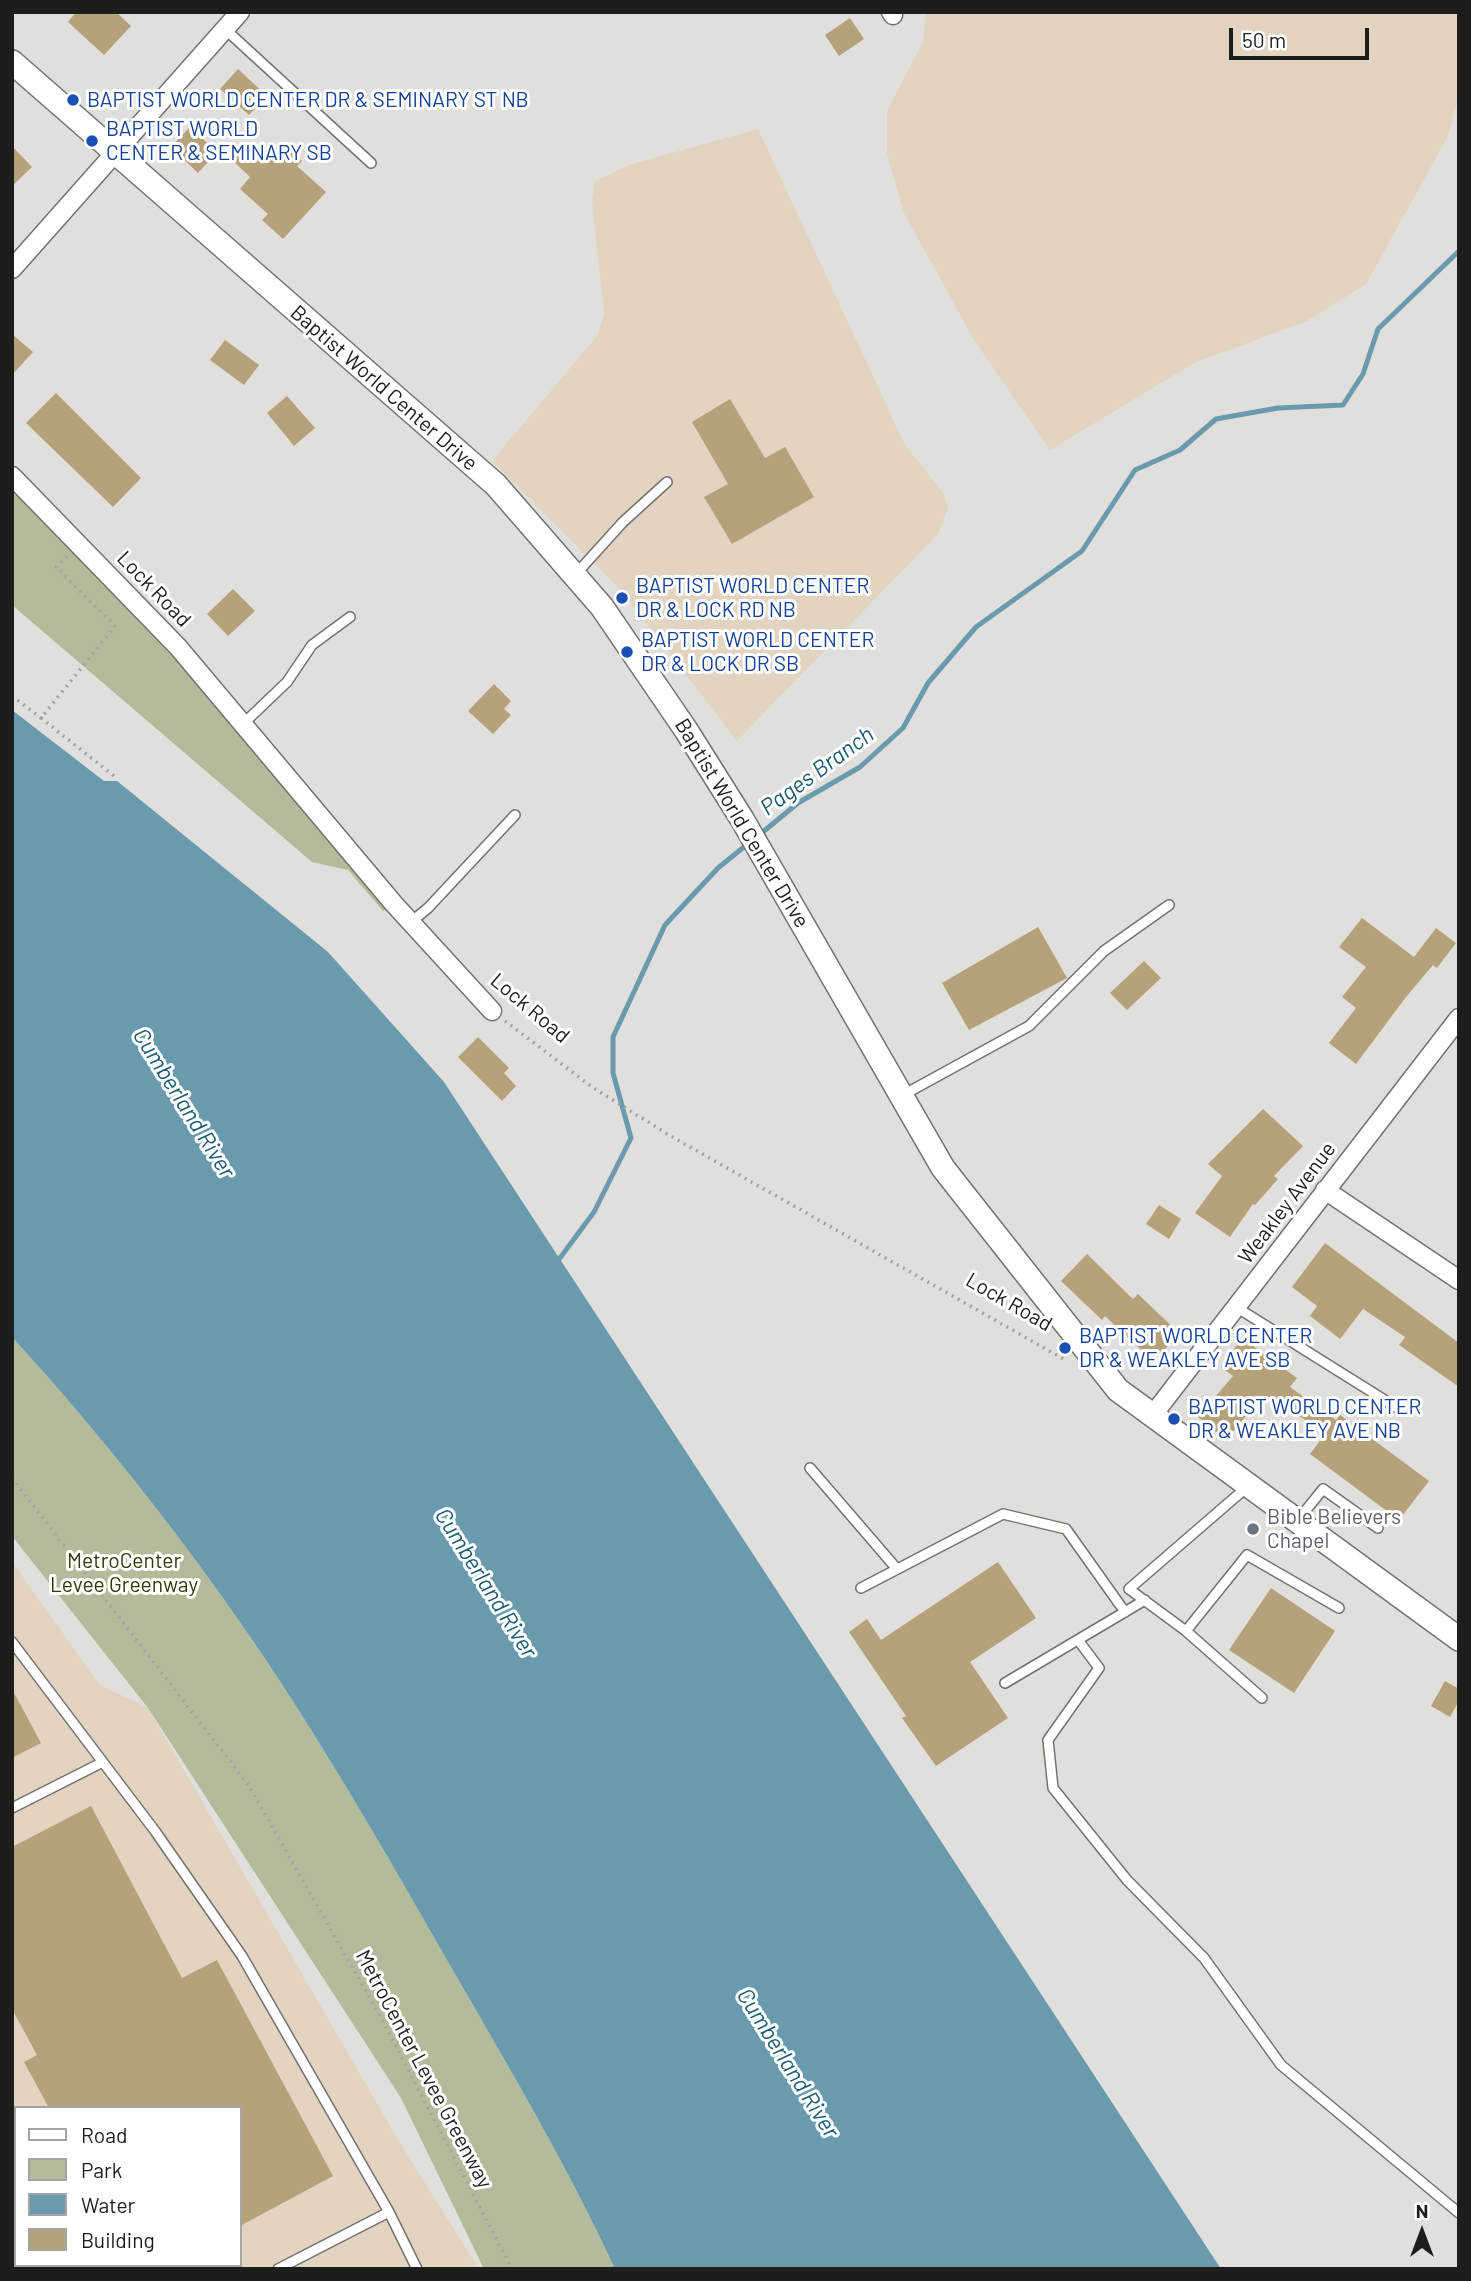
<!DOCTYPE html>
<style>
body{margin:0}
#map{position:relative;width:1471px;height:2281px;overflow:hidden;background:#e1dfdc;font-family:Barlow,sans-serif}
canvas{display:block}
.frame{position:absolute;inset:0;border:14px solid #1d1d1b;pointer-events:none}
.legend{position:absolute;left:14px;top:2106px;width:228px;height:161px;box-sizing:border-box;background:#fff;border:2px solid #a5a5a4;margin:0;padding:9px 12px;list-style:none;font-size:21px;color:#1d1d1b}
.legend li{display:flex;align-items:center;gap:14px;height:35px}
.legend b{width:35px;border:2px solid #a5a5a4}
.north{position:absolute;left:1387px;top:2197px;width:70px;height:70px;-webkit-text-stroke:5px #fff;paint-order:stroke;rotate:0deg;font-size:19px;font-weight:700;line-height:28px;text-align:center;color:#1d1d1b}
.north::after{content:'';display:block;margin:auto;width:24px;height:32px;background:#1d1d1b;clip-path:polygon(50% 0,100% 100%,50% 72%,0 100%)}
.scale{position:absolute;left:1229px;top:28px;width:140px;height:32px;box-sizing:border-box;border:4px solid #1d1d1b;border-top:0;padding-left:9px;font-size:21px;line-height:24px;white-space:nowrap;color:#1d1d1b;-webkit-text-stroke:5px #fff;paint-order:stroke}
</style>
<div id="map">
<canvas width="1471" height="2281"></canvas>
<div class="frame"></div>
<ul class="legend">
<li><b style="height:9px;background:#fff"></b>Road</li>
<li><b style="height:19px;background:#b3bb9b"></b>Park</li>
<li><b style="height:19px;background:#6a9aae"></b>Water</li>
<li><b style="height:19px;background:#b6a27a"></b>Building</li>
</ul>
<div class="north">N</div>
<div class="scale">50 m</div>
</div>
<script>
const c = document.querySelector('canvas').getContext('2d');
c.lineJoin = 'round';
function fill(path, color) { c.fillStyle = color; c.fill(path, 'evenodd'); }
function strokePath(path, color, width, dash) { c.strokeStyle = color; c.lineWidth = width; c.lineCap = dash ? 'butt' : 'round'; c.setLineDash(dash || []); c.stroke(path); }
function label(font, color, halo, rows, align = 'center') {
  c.font = font + ' Barlow,sans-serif'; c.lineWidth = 6; c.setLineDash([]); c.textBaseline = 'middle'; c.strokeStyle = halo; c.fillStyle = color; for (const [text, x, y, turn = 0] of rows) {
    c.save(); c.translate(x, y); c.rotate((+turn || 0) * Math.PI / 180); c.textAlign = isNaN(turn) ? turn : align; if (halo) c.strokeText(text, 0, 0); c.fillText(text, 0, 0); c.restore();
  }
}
fill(new Path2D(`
 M926 12H1459V95L1448 136 1366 284 1307 321 1194 363 1050 450 974 340 904 213 887 154V111L923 42Z
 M758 129 905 445 944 494 948 508 938 534 737 741 620 589 492 461 597 336 604 315 592 201 595 181 629 165Z
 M12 1562 100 1685 148 1708 400 2143 479 2269H12ZM16 2108H240V2265H16Z`), '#e3d3c1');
fill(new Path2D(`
 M12 476 178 647 394 904 383 911 348 870 312 862 12 605Z
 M12 1337C105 1439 191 1548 268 1663 335 1764 395 1869 455 1974 511 2071 568 2167 615 2269H484L401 2098 148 1708 12 1536Z`), '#b3bb9b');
fill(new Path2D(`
 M12 710 104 781H117L328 952 444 1082 1221 2269H615C568 2167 511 2071 455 1974 395 1869 335 1764 268 1663 191 1548 105 1439 12 1337Z`), '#6a9aae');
strokePath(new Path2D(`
 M758 836 798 803 860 767 903 728 928 683 976 627 1082 551 1135 470 1180 450 1216 419 1278 408 1343 405 1363 374 1378 329 1459 251
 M557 1262 594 1212 631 1138 613 1073V1037L665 925 718 868 750 842`), '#6a9aae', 5);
fill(new Path2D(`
 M76 12H116L131 26 104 55 68 22Z
 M850 18 864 39 839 56 825 35Z
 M238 69 267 96 249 115 220 89Z
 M190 127 217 152 198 173 171 147Z
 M281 142 302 161 297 166 326 192 283 239 262 220 268 214 240 189 250 177 232 160 245 147 262 164Z
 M12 146 32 167 12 186Z
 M12 334 33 352 12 375Z
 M225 340 259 365 244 385 210 360Z
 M56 393 141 478 113 507 26 423Z
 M287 396 315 428 294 446 267 413Z
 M730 399 765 458 785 447 814 497 732 544 704 497 728 484 692 422Z
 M233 589 255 611 228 636 207 614Z
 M494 684 511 701 504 709 511 715 493 734 468 711Z
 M1362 918 1414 957 1436 928 1456 943 1437 968 1433 965 1406 997 1356 1064 1329 1043 1356 1008 1342 997 1366 967 1339 947Z
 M1038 927 1067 978 969 1030 942 983Z
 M1144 961 1161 978 1127 1010 1110 993Z
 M478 1037 509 1068 504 1073 516 1086 502 1101 458 1057Z
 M1263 1109 1303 1146 1274 1176 1278 1179 1255 1205 1253 1204 1230 1237 1195 1213 1222 1176 1208 1164Z
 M1159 1205 1181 1219 1169 1239 1146 1224Z
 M1325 1243 1459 1343V1387L1399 1345 1405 1337 1363 1309 1340 1339 1310 1316 1317 1306 1292 1287Z
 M1087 1254 1133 1299 1138 1294 1180 1334 1153 1361 1105 1316 1102 1320 1061 1281Z
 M1242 1338 1297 1378 1290 1387 1336 1420 1340 1415 1429 1481 1399 1520 1310 1454 1325 1434 1279 1402 1276 1407 1262 1397 1226 1440 1198 1417 1233 1376 1221 1367Z
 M998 1562 1036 1618 970 1662 1008 1718 936 1766 902 1718 906 1716 849 1632 867 1619 881 1640Z
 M1271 1588 1335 1631 1294 1693 1229 1650Z
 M1445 1681 1459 1689V1701L1450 1717 1431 1706Z
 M12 1689 41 1743 12 1758Z
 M91 1806 182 1978 217 1960 333 2176 240 2226V2108H49L24 2062 37 2055 12 2009V1847Z`), '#b6a27a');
const service = new Path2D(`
 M225 29 371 163
 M576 574 623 522 667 482
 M243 724 287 682 312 645 350 617
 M411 922 428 908 515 815
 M903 1095 1029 1026 1104 951 1169 905
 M1236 1307 1399 1409
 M810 1468 897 1569
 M1247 1487 1129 1589 1186 1631 1247 1555 1339 1608
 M1298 1520 1323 1489 1378 1528
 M861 1588 1003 1514 1066 1529 1125 1612
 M1186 1631 1262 1698
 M1078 1640 1099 1668 1048 1740 1053 1788 1127 1880 1204 1958 1281 2065 1459 2213
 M12 1642 155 1831 242 1956 389 2212 417 2269
 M1005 1683 1145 1600
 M12 1808 101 1763
 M12 2130 16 2136
 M82 2265 84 2269
 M278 2269 389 2212`);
const minor = new Path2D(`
 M891 12 893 15
 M12 269 240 12
 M12 476 178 647 394 904 492 1011
 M1325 1190 1459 1280
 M1152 1416 1459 1018`);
const tertiary = new Path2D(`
 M12 62 496 485 602 607 686 730 742 819 943 1168 1118 1390 1459 1639`);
strokePath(service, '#74726f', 12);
strokePath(minor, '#74726f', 21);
strokePath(tertiary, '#74726f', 26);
strokePath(new Path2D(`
 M67 556 56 567 115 626 41 718 114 776
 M12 696 41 718
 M505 1021 592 1087 669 1135 1067 1361
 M12 1478 249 1786 380 2016 512 2269`), '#a5a3a1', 3.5, [2, 5]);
strokePath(service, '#fff', 9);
strokePath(minor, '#fff', 18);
strokePath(tertiary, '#fff', 23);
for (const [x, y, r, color] of [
 [73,100,7,"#1a4fb4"],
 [92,141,7,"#1a4fb4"],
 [622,598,7,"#1a4fb4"],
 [627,652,7,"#1a4fb4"],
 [1065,1348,7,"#1a4fb4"],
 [1174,1419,7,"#1a4fb4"],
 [1253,1529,7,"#6b7280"]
]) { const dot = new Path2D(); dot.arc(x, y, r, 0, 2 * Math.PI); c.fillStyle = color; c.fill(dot); strokePath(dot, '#fff', 2.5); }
label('21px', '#164399', '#fff', [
 ["BAPTIST WORLD CENTER DR & SEMINARY ST NB",87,100],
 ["BAPTIST WORLD",106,129],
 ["CENTER & SEMINARY SB",106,153],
 ["BAPTIST WORLD CENTER",636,586],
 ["DR & LOCK RD NB",636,610],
 ["BAPTIST WORLD CENTER",641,640],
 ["DR & LOCK DR SB",641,664],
 ["BAPTIST WORLD CENTER",1079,1336],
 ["DR & WEAKLEY AVE SB",1079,1360],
 ["BAPTIST WORLD CENTER",1188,1407],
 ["DR & WEAKLEY AVE NB",1188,1431]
], 'left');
label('21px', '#1d1d1b', '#fff', [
 ["Baptist World Center Drive",384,388,41],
 ["Lock Road",154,589,46],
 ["Baptist World Center Drive",742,823,59],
 ["Lock Road",530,1008,40],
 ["Weakley Avenue",1287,1203,-53],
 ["Lock Road",1009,1302,30],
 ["MetroCenter Levee Greenway",424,2069,62]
]);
label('21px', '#5b616d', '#fff', [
 ["Bible Believers",1267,1517],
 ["Chapel",1267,1541]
], 'left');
label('21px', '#323b08', '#fff', [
 ["MetroCenter",124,1561],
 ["Levee Greenway",124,1585]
]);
label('italic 23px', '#1c5c71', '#fff', [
 ["Pages Branch",817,771,-36],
 ["Cumberland River",184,1103,58],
 ["Cumberland River",486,1583,58],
 ["Cumberland River",788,2063,58]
]);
</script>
